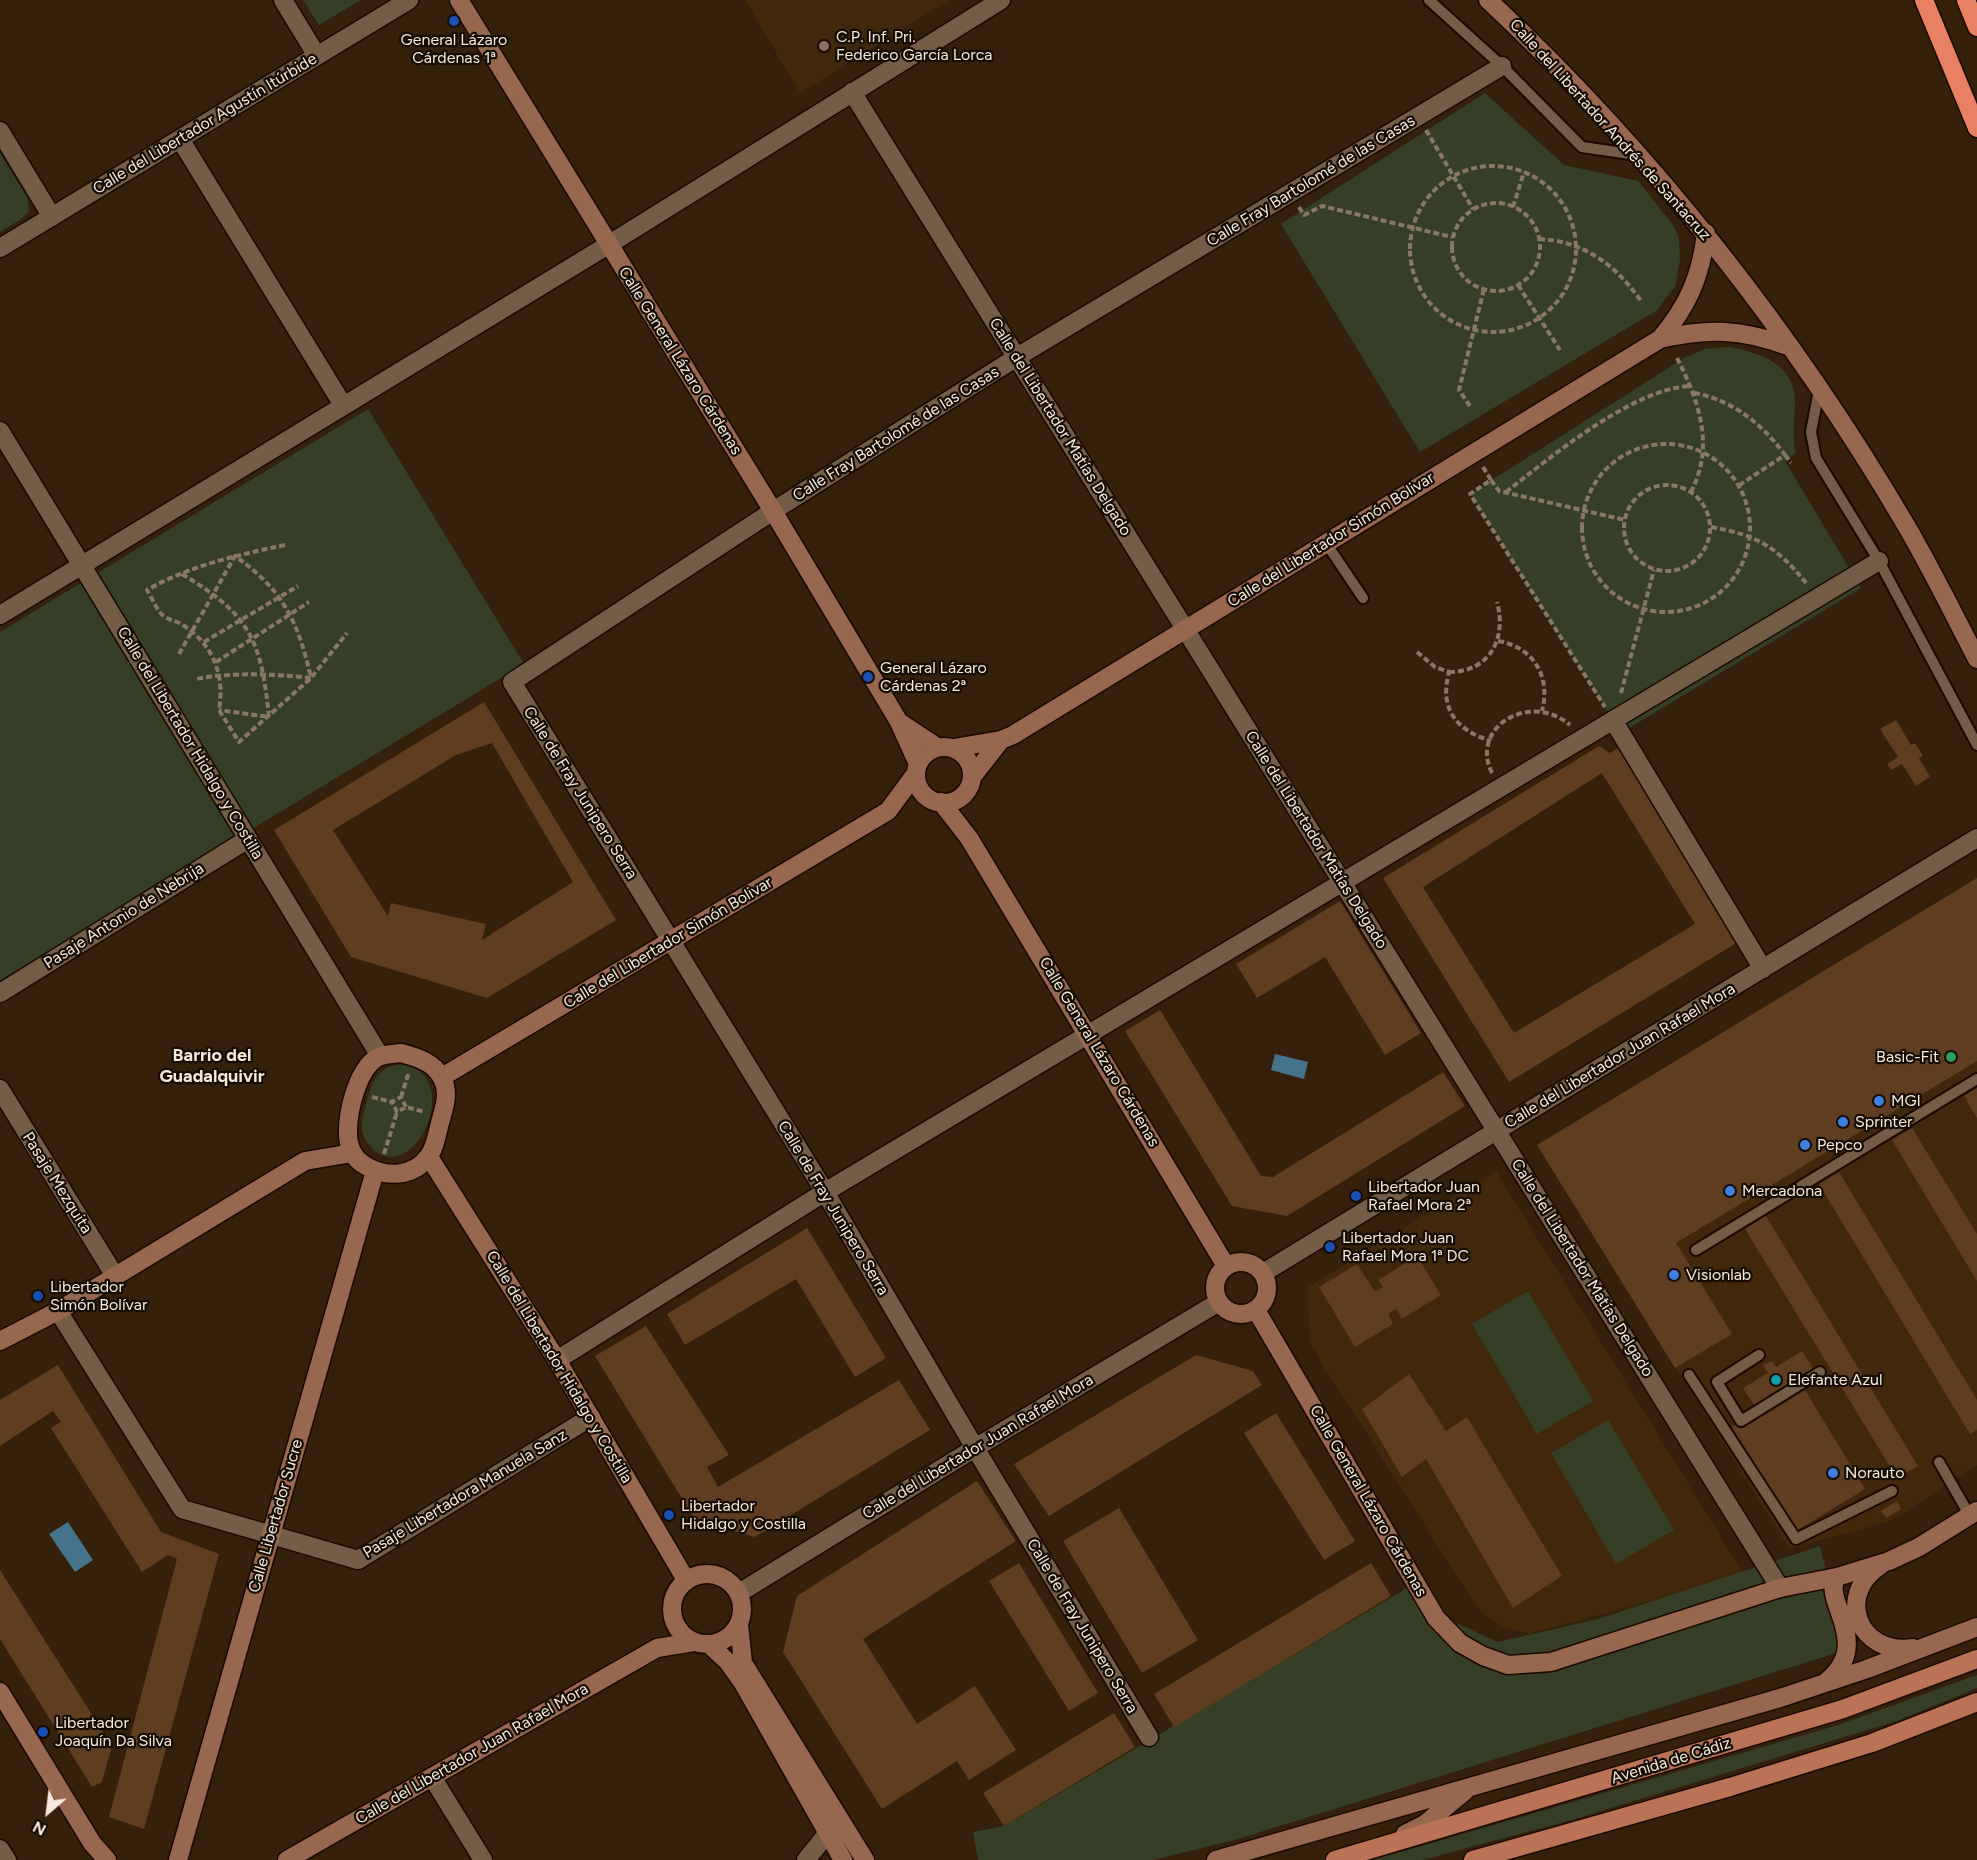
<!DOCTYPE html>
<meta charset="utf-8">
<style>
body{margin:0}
#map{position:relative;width:1977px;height:1860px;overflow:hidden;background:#34200b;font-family:Figtree,sans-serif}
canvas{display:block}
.north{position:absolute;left:18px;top:1782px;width:60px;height:60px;-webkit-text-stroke:4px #150c05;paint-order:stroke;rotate:208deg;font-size:16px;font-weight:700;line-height:24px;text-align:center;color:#f6e8db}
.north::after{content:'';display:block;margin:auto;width:21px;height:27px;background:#f6e8db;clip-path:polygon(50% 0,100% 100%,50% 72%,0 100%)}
</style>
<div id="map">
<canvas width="1977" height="1860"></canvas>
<div class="north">N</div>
</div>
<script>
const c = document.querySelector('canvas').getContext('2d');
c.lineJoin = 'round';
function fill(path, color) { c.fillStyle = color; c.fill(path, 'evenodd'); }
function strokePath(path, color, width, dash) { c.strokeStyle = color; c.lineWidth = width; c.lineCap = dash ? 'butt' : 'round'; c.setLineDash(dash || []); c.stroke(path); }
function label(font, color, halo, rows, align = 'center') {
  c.font = font + ' Figtree,sans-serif'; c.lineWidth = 4.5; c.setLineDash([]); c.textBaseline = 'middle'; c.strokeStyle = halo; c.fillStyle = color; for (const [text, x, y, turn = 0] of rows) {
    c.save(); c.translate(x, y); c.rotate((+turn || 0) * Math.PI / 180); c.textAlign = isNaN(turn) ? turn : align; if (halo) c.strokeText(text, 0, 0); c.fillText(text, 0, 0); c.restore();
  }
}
fill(new Path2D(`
 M745 0H949L800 93Z
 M1977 878V1465L1891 1521 1789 1549 1537 1145Z
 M1496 1171 1745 1576 1528 1634 1500 1625 1478 1609 1309 1343 1308 1287Z`), '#41270c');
fill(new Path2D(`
 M303 0H361L319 25Z
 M1485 93 1564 165 1638 181 1671 222 1679 237 1680 260 1675 287 1656 311 1420 452 1281 224Z
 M0 153 28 199 29 211 20 220 0 232Z
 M1729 347C1761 353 1795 364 1795 402 1795 420 1791 436 1796 453L1785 461 1861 588 1621 733 1470 494 1684 358 1705 349Z
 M368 409 524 664 0 982V632Z
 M404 1064C467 1079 411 1192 370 1146 362 1137 360 1127 363 1116 371 1088 370 1067 404 1064Z
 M1528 1291 1593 1401 1537 1434 1472 1324Z
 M1608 1420 1674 1530 1616 1564 1551 1453Z
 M1820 1546 1846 1650 1238 1839 1153 1860H978L973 1832 1004 1826 1424 1578 1450 1620 1498 1642 1598 1619Z
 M1977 1675V1688L1897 1721 1568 1821 1422 1860H1373L1838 1725Z`), '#363e26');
fill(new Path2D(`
 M1275 1054 1308 1062 1304 1079 1271 1070Z
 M68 1522 93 1560 75 1572 49 1534Z`), '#44738a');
fill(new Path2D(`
 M484 702 616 920 487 998 351 957 274 830ZM492 743 573 882 482 940 486 924 391 903 388 916 333 830 456 755Z
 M1896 720 1911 745 1915 743 1923 756 1919 758 1930 777 1916 786 1902 764 1891 770 1887 764 1898 757 1880 729Z
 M1599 746 1610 753 1618 748 1738 942 1509 1082 1383 878ZM1602 773 1695 924 1514 1033 1423 887Z
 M1977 878V1061L1676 1243 1732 1334 1675 1368 1537 1145Z
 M1340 901 1421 1033 1385 1055 1325 957 1257 998 1236 964Z
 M1160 1010 1261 1176 1273 1177 1443 1072 1465 1106 1287 1216 1232 1206 1125 1031Z
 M1977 1088V1118L1964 1096Z
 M1912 1128 1977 1234V1281L1892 1140Z
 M1839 1172 1977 1400V1430L1970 1434 1819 1184Z
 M1766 1216 1918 1466 1897 1478 1745 1229Z
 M807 1228 886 1358 855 1377 796 1279 685 1345 667 1314Z
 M1417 1256 1441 1295 1402 1319 1396 1309 1388 1314 1393 1324 1355 1347 1319 1287 1357 1264 1375 1292 1383 1287 1378 1280Z
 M646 1326 729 1455 707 1467 718 1487 899 1380 930 1430 755 1537 695 1520 595 1356Z
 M1802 1351 1814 1370 1754 1405 1743 1388 1768 1373 1763 1365 1772 1361 1776 1367Z
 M1196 1355 1253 1371 1262 1385 1049 1516 1014 1464Z
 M58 1365 161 1532 219 1554 144 1829 109 1817 177 1559 168 1555 142 1572 51 1428 61 1422 53 1411 0 1446V1400Z
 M1409 1374 1446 1431 1467 1417 1562 1576 1513 1608 1426 1459 1402 1477 1362 1409Z
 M1805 1390 1865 1489 1796 1531 1732 1427 1739 1423 1741 1429Z
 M1276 1413 1355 1541 1324 1560 1244 1433Z
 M977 1481 1016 1541 863 1639 917 1724 975 1686 1016 1750 969 1780 957 1761 882 1809 783 1652 797 1596Z
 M1897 1501 1901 1509 1886 1518 1881 1511Z
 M1119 1508 1198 1640 1142 1673 1063 1541Z
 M1019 1563 1098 1693 1069 1711 989 1581Z
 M1371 1563 1391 1596 1174 1727 1154 1694Z
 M0 1570 112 1746 102 1782 92 1787 0 1639Z
 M1114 1713 1135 1747 1004 1826 983 1793Z`), '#5e3d21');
const lane = new Path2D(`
 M1429 0 1502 66 1582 147 1637 155
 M1819 390 1811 432 1816 458 1879 561 1977 745
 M1326 543 1363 598
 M1696 1250 1977 1079
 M1759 1355 1717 1382 1741 1421 1820 1372
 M1689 1375 1796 1539 1892 1491
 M1939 1462 1970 1516`);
const street = new Path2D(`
 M283 0 317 56
 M852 92 1780 1588
 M0 131 52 217
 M180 139 343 405
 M0 248 409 0
 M0 431 380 1056
 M0 615 608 245 1001 0
 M1613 720 1763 969
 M0 993 248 839
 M0 1089 115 1276
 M1263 1273 1977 838
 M58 1311 182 1509 358 1560 591 1417
 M557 1360 825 1192 1879 561
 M739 1593 975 1448 1219 1302
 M1149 1737 975 1448 825 1192 512 682 773 511 1017 357 1502 66
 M432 1777 483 1860
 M0 1849 7 1860
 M806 1860 827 1834`);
const secondary = new Path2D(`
 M459 0 773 511 899 722 918 764
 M1488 0C1652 153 1794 334 1907 527 1932 570 1954 615 1977 659
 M1660 339C1688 306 1701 276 1706 233
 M899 722 937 747
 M916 775a28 28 0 1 1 56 0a28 28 0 1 1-56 0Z
 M954 748 1001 740 1013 735 1660 339C1709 328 1741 329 1788 346
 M972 777 1001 740
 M941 802 969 838 1226 1266
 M401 1053C416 1057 434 1062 442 1078 450 1093 444 1108 440 1123 437 1133 435 1149 428 1157 413 1177 387 1178 366 1166 355 1160 349 1149 348 1136 347 1113 357 1069 378 1057 384 1054 394 1054 401 1053Z
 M442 1077 888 811 916 773
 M429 1157 557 1360 686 1580
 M1215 1288a26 26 0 1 1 52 0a26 26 0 1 1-52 0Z
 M1256 1310 1436 1618 1460 1643 1483 1656 1508 1665 1551 1662 1780 1588 1837 1577 1889 1561 1919 1547 1977 1511
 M0 1341 58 1311 305 1161 352 1153
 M1881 1565C1834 1595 1859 1656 1913 1648
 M672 1609a35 35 0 1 1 70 0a35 35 0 1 1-70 0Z
 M739 1625 743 1663 865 1860
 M710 1645 728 1662 743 1683 843 1860
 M1826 1682C1875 1643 1820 1600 1837 1577
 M0 1692 92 1843 107 1860
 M1405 1834 1425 1824 1465 1791
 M178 1860 375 1171
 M287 1860 657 1648 694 1642
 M1216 1860 1780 1698 1867 1669 1977 1627`);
const primary = new Path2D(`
 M1335 1860 1843 1709 1977 1659
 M1473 1860 1730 1787 1872 1743 1977 1702`);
const highway = new Path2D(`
 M1924 0 1977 128
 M1966 0 1977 27`);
strokePath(lane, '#1b0900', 14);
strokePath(street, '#1b0900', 21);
strokePath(secondary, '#1b0900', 21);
strokePath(primary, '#1b0900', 21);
strokePath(highway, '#1b0900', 21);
strokePath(new Path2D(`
 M1426 130 1473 209
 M1410 249a83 83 0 1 1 166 0a83 83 0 1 1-166 0Z
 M1452 247a44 44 0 1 1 88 0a44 44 0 1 1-88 0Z
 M1299 207 1304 215 1322 206 1452 237
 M1513 207 1524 172
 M1539 239C1584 241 1616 265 1641 301
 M1518 285 1560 350
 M1677 358C1699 401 1715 446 1691 492
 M1694 393C1733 400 1762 424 1785 455L1738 486
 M1470 406 1459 390 1484 289
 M1582 528a84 84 0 1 1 168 0a84 84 0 1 1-168 0Z
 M1785 455 1791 463
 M1483 467 1491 480 1470 494 1605 707
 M1491 480 1499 491 1625 520
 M1624 528a43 43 0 1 1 86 0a43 43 0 1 1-86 0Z
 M1506 492C1551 457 1633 388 1691 386
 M1711 527C1757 535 1777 547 1806 583
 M285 545C237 555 189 566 147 590 152 598 158 613 165 617 171 621 177 621 183 625 213 645 225 674 219 710L239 742 311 678 347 633
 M182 574C250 615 261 639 269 717L219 710
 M1498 641C1534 647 1551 677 1542 711
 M204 642 298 586
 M1417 652 1435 667 1449 672C1439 709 1456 730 1491 741
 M179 654 235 556C283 590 298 621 311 678 272 674 234 672 195 679
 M216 662 309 602
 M1449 672C1490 672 1507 638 1497 602
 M1621 693 1654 570
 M1492 773C1469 727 1530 691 1570 725
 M372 1097 392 1102
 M401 1097 409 1072
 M406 1107 401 1097 392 1102 397 1112 406 1107 425 1112
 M384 1154 397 1112`), '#897766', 4, [6, 3]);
strokePath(lane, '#745d47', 10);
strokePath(street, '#745d47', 18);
strokePath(secondary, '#97684f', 18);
strokePath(primary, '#ba7357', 18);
strokePath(highway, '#e88162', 18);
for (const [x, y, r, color] of [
 [454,21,6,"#1a4fb4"],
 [824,46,6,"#8d6e63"],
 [868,677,6,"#1a4fb4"],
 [1951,1057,6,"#2e9e5b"],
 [1879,1101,6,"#3f7fe0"],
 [1843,1122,6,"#3f7fe0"],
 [1805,1145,6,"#3f7fe0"],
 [1730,1191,6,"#3f7fe0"],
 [1356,1196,6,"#1a4fb4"],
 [1330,1247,6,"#1a4fb4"],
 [1674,1275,6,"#3f7fe0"],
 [38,1296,6,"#1a4fb4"],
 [1776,1380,6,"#0f9aa8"],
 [1833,1473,6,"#3f7fe0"],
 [669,1515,6,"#1a4fb4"],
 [43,1732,6,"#1a4fb4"]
]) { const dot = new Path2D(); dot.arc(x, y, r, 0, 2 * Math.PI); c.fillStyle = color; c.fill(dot); strokePath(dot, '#150c05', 2); }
label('16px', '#f6e8db', '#150c05', [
 ["C.P. Inf. Pri.",836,37],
 ["Federico García Lorca",836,55],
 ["General Lázaro",454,40,"center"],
 ["Cárdenas 1ª",454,58,"center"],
 ["General Lázaro",880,668],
 ["Cárdenas 2ª",880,686],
 ["Basic-Fit",1939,1057,"right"],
 ["MGI",1891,1101],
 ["Sprinter",1855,1122],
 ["Pepco",1817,1145],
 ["Libertador Juan",1368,1187],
 ["Rafael Mora 2ª",1368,1205],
 ["Mercadona",1742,1191],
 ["Libertador Juan",1342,1238],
 ["Rafael Mora 1ª DC",1342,1256],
 ["Visionlab",1686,1275],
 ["Libertador",50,1287],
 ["Simón Bolívar",50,1305],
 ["Elefante Azul",1788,1380],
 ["Norauto",1845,1473],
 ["Libertador",681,1506],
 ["Hidalgo y Costilla",681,1524],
 ["Libertador",55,1723],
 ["Joaquín Da Silva",55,1741]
], 'left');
label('16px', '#f6e8db', '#150c05', [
 ["Calle del Libertador Agustín Itúrbide",205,124,-31],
 ["Calle del Libertador Andrés de Santacruz",1610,130,48],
 ["Calle Fray Bartolomé de las Casas",1311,181,-31],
 ["Calle General Lázaro Cárdenas",680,361,58],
 ["Calle del Libertador Matías Delgado",1060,427,58],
 ["Calle Fray Bartolomé de las Casas",896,434,-32],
 ["Calle del Libertador Simón Bolivar",1331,540,-32],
 ["Calle del Libertador Hidalgo y Costilla",190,743,59],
 ["Calle de Fray Junipero Serra",580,793,58],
 ["Calle del Libertador Matías Delgado",1316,840,58],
 ["Pasaje Antonio de Nebrija",124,916,-32],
 ["Calle del Libertador Simón Bolivar",668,943,-31],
 ["Calle General Lázaro Cárdenas",1099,1052,59],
 ["Calle del Libertador Juan Rafael Mora",1620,1056,-31],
 ["Pasaje Mezquita",57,1183,58],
 ["Calle de Fray Junipero Serra",833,1208,59],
 ["Calle del Libertador Matías Delgado",1582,1268,58],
 ["Calle del Libertador Hidalgo y Costilla",559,1367,59],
 ["Calle del Libertador Juan Rafael Mora",978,1447,-31],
 ["Pasaje Libertadora Manuela Sanz",465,1494,-31],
 ["Calle General Lázaro Cárdenas",1368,1501,60],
 ["Calle Libertador Sucre",276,1516,-74],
 ["Calle de Fray Junipero Serra",1082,1626,59],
 ["Calle del Libertador Juan Rafael Mora",472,1754,-30],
 ["Avenida de Cádiz",1671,1761,-17]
]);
label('bold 18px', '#f6e8db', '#150c05', [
 ["Barrio del",212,1056],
 ["Guadalquivir",212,1077]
]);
</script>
